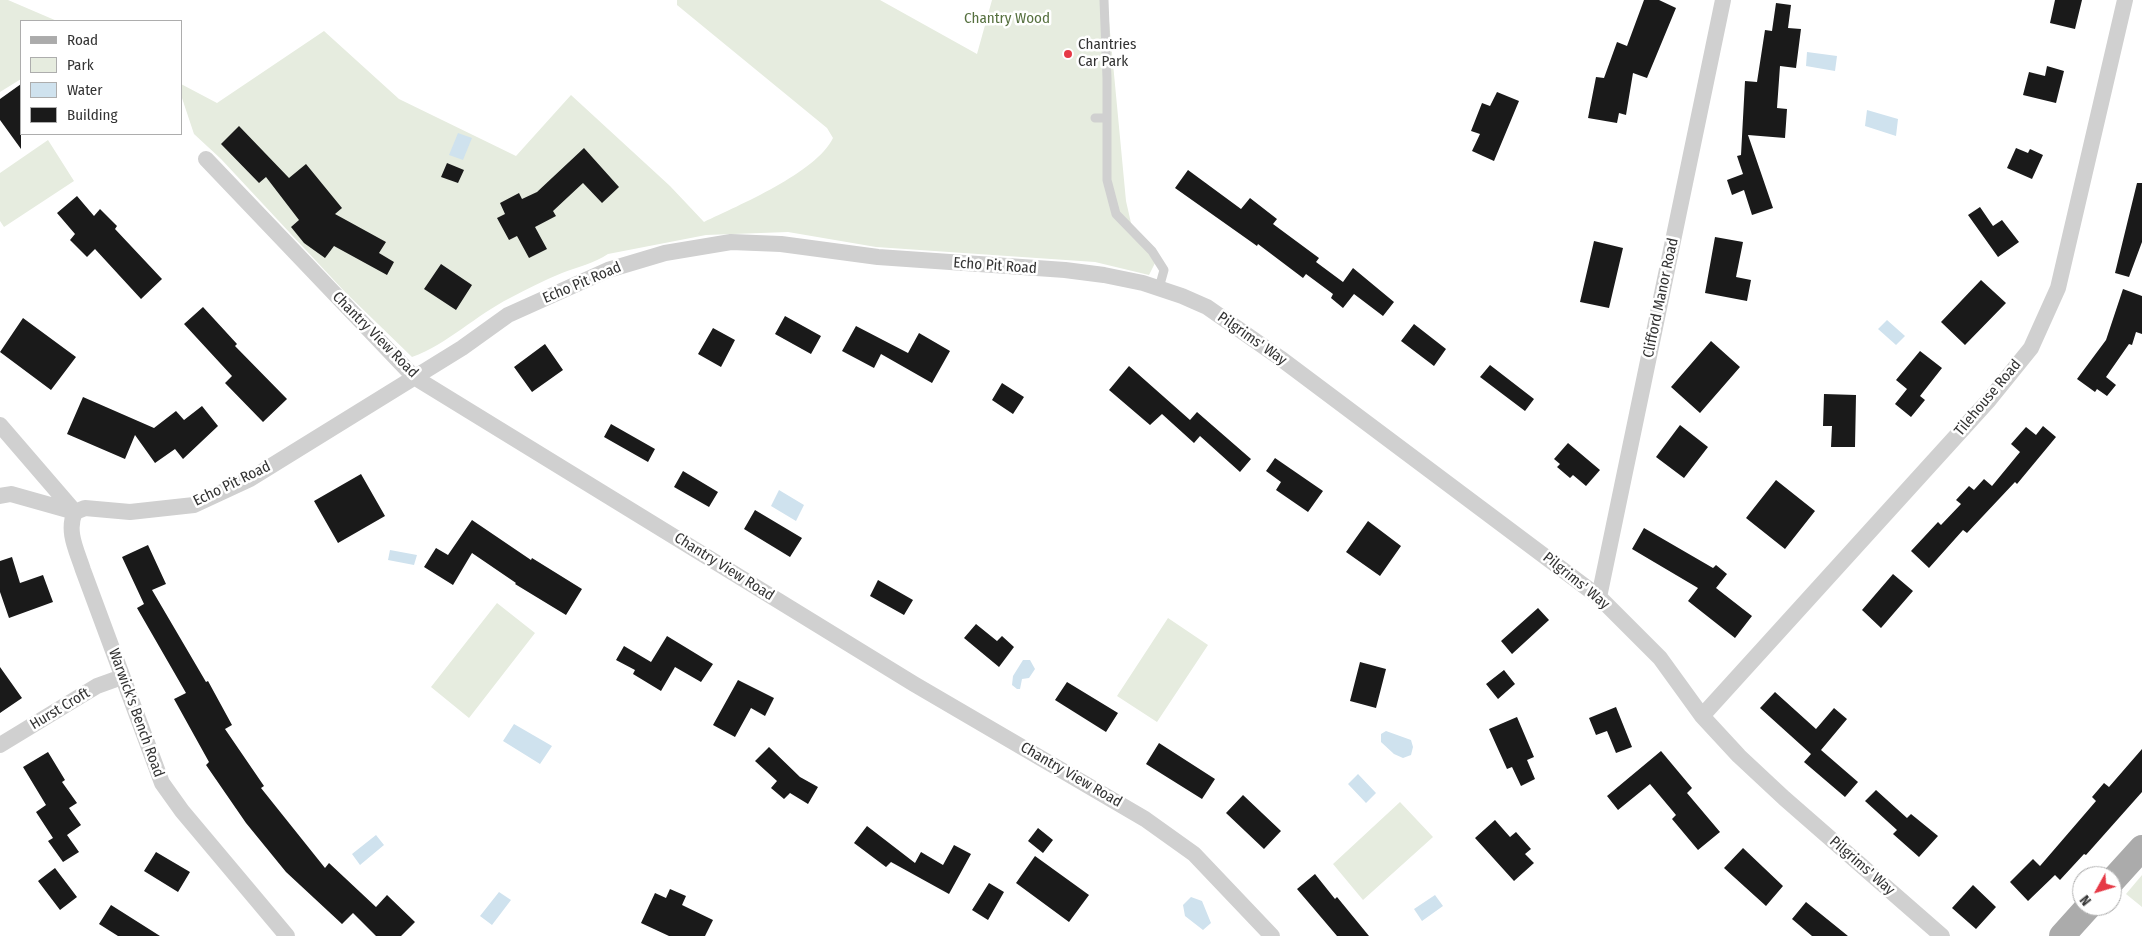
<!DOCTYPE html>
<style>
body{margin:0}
#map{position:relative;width:2142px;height:936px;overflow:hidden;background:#fff;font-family:"Fira Sans Condensed",sans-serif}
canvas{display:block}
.legend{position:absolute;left:20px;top:20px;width:162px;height:115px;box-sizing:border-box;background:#fff;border:1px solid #adadad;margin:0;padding:6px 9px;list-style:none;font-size:15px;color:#333}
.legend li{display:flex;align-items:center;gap:10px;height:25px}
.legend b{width:25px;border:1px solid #adadad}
.north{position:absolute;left:2072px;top:866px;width:50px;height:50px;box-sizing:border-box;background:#fff;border:1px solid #adadad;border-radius:50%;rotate:231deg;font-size:14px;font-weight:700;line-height:20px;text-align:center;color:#333}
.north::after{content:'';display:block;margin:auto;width:18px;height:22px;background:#e63946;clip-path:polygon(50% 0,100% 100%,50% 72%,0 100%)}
</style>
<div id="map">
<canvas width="2142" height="936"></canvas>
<ul class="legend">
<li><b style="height:6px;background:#ababab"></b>Road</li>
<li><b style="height:14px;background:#e6ecdf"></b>Park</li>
<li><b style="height:14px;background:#cfe2ee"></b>Water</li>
<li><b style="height:14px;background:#1a1a1a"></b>Building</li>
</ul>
<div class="north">N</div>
</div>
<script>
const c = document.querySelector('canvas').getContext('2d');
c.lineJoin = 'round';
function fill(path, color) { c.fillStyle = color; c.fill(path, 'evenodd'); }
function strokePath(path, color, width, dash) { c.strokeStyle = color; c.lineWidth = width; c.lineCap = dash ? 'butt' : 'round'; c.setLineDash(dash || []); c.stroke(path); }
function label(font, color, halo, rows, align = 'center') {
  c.font = font + ' "Fira Sans Condensed",sans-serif'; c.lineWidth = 5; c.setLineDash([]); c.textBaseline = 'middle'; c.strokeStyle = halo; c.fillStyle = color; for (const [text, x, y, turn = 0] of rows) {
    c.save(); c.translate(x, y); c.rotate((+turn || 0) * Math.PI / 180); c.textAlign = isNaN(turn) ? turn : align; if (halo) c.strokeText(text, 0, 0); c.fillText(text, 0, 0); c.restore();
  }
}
fill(new Path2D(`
 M0 0H8L57 21H21V79L0 92Z
 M677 0H880L977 54 992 0H1107L1126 201 1131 223 1155 263 1149 275 1095 262 876 247 788 232 706 235 608 254C594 263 578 267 562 273 545 280 527 289 510 298 476 315 448 344 412 357L345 292 221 159 194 134 181 95V84L217 103 324 31 399 99 516 156 571 95 670 186 704 222C739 205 816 173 833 138L827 128 677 5Z
 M48 140 74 181 4 227 0 221V173Z
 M497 603 535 633 469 718 431 687Z
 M1168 618 1208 645 1157 722 1117 696Z
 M1400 802 1433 837 1363 900 1333 864Z
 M2142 875V907L2126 894Z`), '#e6ecdf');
fill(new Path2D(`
 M1807 52 1837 56 1835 71 1806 66Z
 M1867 110 1898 119 1896 136 1865 126Z
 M458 133 472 138 463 160 449 155Z
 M1887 320 1905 336 1896 345 1878 329Z
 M779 490 804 505 796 521 771 506Z
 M390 550 417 555 414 565 388 560Z
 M1023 660H1030L1035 669 1029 678 1022 679 1020 689H1017L1012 685 1013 676Z
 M514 724 552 746 540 764 503 741Z
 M1386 731 1411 740 1413 747 1411 755 1403 758 1394 754 1381 742V734Z
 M1358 774 1376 793 1366 803 1348 784Z
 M376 835 384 845 360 865 352 854Z
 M499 892 511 900 492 925 480 916Z
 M1435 895 1443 906 1422 921 1414 909Z
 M1191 897 1202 901 1211 923 1203 930 1185 916 1183 905Z`), '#cfe2ee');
fill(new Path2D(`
 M1644 0H1659L1676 8 1647 78 1633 73 1626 115 1619 113 1617 123 1588 118 1596 77 1604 78 1617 42 1627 46Z
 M2055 0H2082L2075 29 2050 23Z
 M1776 3 1791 5 1788 28 1801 29 1796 68 1780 66 1777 108 1787 109 1785 138 1748 135 1773 208 1752 215 1744 190 1732 195 1727 180 1743 174 1737 156 1741 155 1745 81 1757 82 1765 30 1772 31Z
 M2047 66 2064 71 2056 103 2023 95 2029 72 2045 76Z
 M21 84V149L0 120V99Z
 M1497 92 1519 101 1494 161 1472 151 1480 134 1471 131 1482 103 1490 106Z
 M239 126 289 178 306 164 342 208 335 214 386 242 379 253 394 262 387 275 334 246 325 258 304 243 291 227 299 220 266 177 259 183 221 144Z
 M584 148 619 187 602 203 583 183 553 211 556 216 535 227 547 249 529 258 517 236 509 240 497 218 505 214 500 203 519 193 522 199 537 192Z
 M2016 148 2028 153 2030 149 2043 155 2032 179 2007 168Z
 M447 163 464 170 458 183 441 177Z
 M1188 170 1241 209 1250 198 1277 219 1273 224 1319 258 1316 262 1343 282 1353 268 1394 302 1383 316 1354 294 1343 308 1331 298 1333 294 1306 274 1303 278 1258 244 1257 246 1175 188Z
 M2137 183H2142V242L2129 277 2115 273Z
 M77 196 94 216 100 209 117 226 115 229 162 279 141 299 95 249 87 257 70 240 75 234 57 213Z
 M1980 207 1993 226 2002 220 2019 242 1998 257 1968 215Z
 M1715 237 1743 242 1736 277 1751 280 1747 301 1705 293Z
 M1594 241 1623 248 1609 308 1580 302Z
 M441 264 472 285 456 310 424 289Z
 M1981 280 2006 303 1965 345 1941 322Z
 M2123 289 2142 296V334L2136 332 2132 345 2129 344 2106 377 2116 385 2107 396 2097 389 2095 392 2077 379 2106 340Z
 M203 307 237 344 235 346 287 399 263 422 225 383 232 376 184 324Z
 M785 316 821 336 811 354 775 334Z
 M23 318 76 357 51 390 0 352Z
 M1414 324 1446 349 1434 366 1401 341Z
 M856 326 908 353 919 333 950 351 932 383 881 354 874 368 842 351Z
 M713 328 735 340 721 367 698 354Z
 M1711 341 1740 367 1700 413 1671 387Z
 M545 344 563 370 532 392 514 367Z
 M1920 351 1942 368 1920 396 1925 400 1911 417 1895 404 1907 389 1896 380Z
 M1490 365 1534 399 1525 411 1480 377Z
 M1129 366 1190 420 1197 412 1251 459 1240 472 1200 436 1194 443 1162 414 1150 425 1109 390Z
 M1002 383 1024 397 1013 414 992 400Z
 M1824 394 1856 395 1855 447H1831L1832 426H1823Z
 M83 397 154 428 176 411 184 420 202 406 218 426 183 459 175 449 155 463 135 435 125 459 67 434Z
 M611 424 655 449 648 462 604 437Z
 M1680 425 1708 447 1684 478 1656 457Z
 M2043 426 2056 437 2017 484 2015 482 1967 533 1963 530 1929 568 1911 551 1938 522 1941 525 1961 504 1956 500 1969 486 1974 490 1984 479 1992 486 2020 452 2011 444 2026 427 2036 435Z
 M1568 443 1600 470 1586 486 1573 475 1570 478 1557 467 1560 464 1554 459Z
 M1275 458 1323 491 1308 512 1276 490 1281 482 1266 471Z
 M683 471 718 492 709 507 674 487Z
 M361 474 385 516 338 543 314 501Z
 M1776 480 1815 511 1785 549 1746 518Z
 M755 510 802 538 790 557 744 529Z
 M472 520 531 560 532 558 582 589 566 615 515 584 516 583 472 553 453 585 424 567 436 548 448 555Z
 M1368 521 1401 546 1380 576 1346 552Z
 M1644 528 1713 568 1716 565 1727 574 1716 588 1752 616 1735 638 1688 601 1698 588 1632 549Z
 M148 545 166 584 152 590 206 682 208 681 232 725 225 729 264 786 261 788 325 868 329 863 376 907 387 895 415 922 401 936H376L353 913 342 924 286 872 246 823 206 765 209 762 174 699 186 693 137 608 144 604 122 557Z
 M12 557 20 583 43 575 53 602 9 618 0 592V561Z
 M1893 574 1913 591 1881 628 1862 610Z
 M878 580 913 600 904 615 870 596Z
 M1538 608 1549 620 1512 654 1501 641Z
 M976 624 997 641 1002 636 1014 647 999 667 964 638Z
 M667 636 713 664 701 682 675 667 661 691 633 674 635 670 616 660 624 646 651 662Z
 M1360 662 1386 669 1376 708 1350 701Z
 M0 667 22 698 0 713Z
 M1504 670 1515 684 1498 699 1486 684Z
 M738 680 774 698 765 716 751 708 735 737 713 725Z
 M1067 682 1118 713 1106 732 1055 700Z
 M1775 692 1816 729 1834 708 1847 719 1821 750 1858 782 1845 797 1804 762 1811 754 1760 708Z
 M1616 707 1632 747 1616 753 1607 731 1596 735 1589 718Z
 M1517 717 1534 757 1527 760 1535 779 1521 786 1512 767 1507 769 1489 729Z
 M1159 743 1215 779 1202 799 1146 764Z
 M769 747 800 777 818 787 808 804 790 793 784 799 771 788 777 781 755 761Z
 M2142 749V792L2086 855 2084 854 2060 880 2055 875 2028 901 2010 882 2033 859 2040 866 2096 801 2092 797 2104 783 2109 787Z
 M1661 751 1692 788 1687 793 1720 832 1698 850 1672 819 1676 815 1650 784 1618 810 1607 796Z
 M48 752 65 780 62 782 77 803 69 808 81 825 67 835 79 852 63 862 48 841 53 838 36 812 46 805 23 767Z
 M1876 790 1907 818 1911 814 1938 836 1919 857 1893 834 1897 830 1865 801Z
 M1243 795 1281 831 1264 849 1226 813Z
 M1495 820 1510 837 1516 832 1531 849 1525 854 1534 863 1514 881 1475 838Z
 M867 826 915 863 921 852 943 865 954 845 971 854 949 894 891 862 886 867 854 843Z
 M1038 828 1053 840 1043 853 1028 841Z
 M1743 848 1783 886 1766 906 1724 868Z
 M156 852 190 872 178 892 144 871Z
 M1035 856 1089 895 1069 922 1016 883Z
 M55 868 77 897 60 910 38 881Z
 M1315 874 1335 899 1337 897 1369 936H1337L1297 889Z
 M989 883 1004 892 988 920 972 910Z
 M1973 885 1996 907 1976 929 1952 908Z
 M670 889 686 896 682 905 713 920 705 936H669L641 923 655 893 666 898Z
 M1806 902 1848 936H1812L1792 919Z
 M111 905 160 936H118L99 924Z`), '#1a1a1a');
strokePath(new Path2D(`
 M1104 0 1107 78V180L1116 214 1152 251 1164 270 1159 288
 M1095 118H1107`), '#d0d0d0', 9);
strokePath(new Path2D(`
 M206 159 414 377 914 684 1145 819 1194 854 1272 936
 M0 425 75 512
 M0 496 11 494 75 512
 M75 512 85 508 130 512 194 505 250 479 462 348 508 315 608 270 665 253 731 242 781 244 878 257 1065 270 1104 275 1143 283 1182 296 1207 307 1280 358 1599 597 1660 658 1702 716 1739 756 1784 798 1942 936
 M75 512C66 531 77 551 83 570L162 783 182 811 287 936
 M1599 597 1723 0
 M1702 716 1989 400 2031 348 2058 288 2125 0
 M0 745 97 686 122 677`), '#d0d0d0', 16);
strokePath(new Path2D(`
 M2112 881 2142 848
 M2062 936 2089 906`), '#ababab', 26);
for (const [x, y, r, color] of [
 [1068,54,5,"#e63946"]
]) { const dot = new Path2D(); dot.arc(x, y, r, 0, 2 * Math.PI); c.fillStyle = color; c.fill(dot); strokePath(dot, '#fff', 2); }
label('15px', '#56703f', '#fff', [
 ["Chantry Wood",1007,19]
]);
label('15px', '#333', '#fff', [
 ["Chantries",1078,45],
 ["Car Park",1078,62]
], 'left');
label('15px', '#333', '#fff', [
 ["Echo Pit Road",995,266,4],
 ["Echo Pit Road",582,283,-23],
 ["Clifford Manor Road",1661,298,-78],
 ["Chantry View Road",375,335,45],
 ["Pilgrims' Way",1252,339,35],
 ["Tilehouse Road",1988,398,-50],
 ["Echo Pit Road",232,484,-26],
 ["Chantry View Road",724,567,32],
 ["Pilgrims' Way",1576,581,39],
 ["Hurst Croft",60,709,-31],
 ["Warwick's Bench Road",136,713,70],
 ["Chantry View Road",1071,775,30],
 ["Pilgrims' Way",1862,866,41]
]);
</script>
